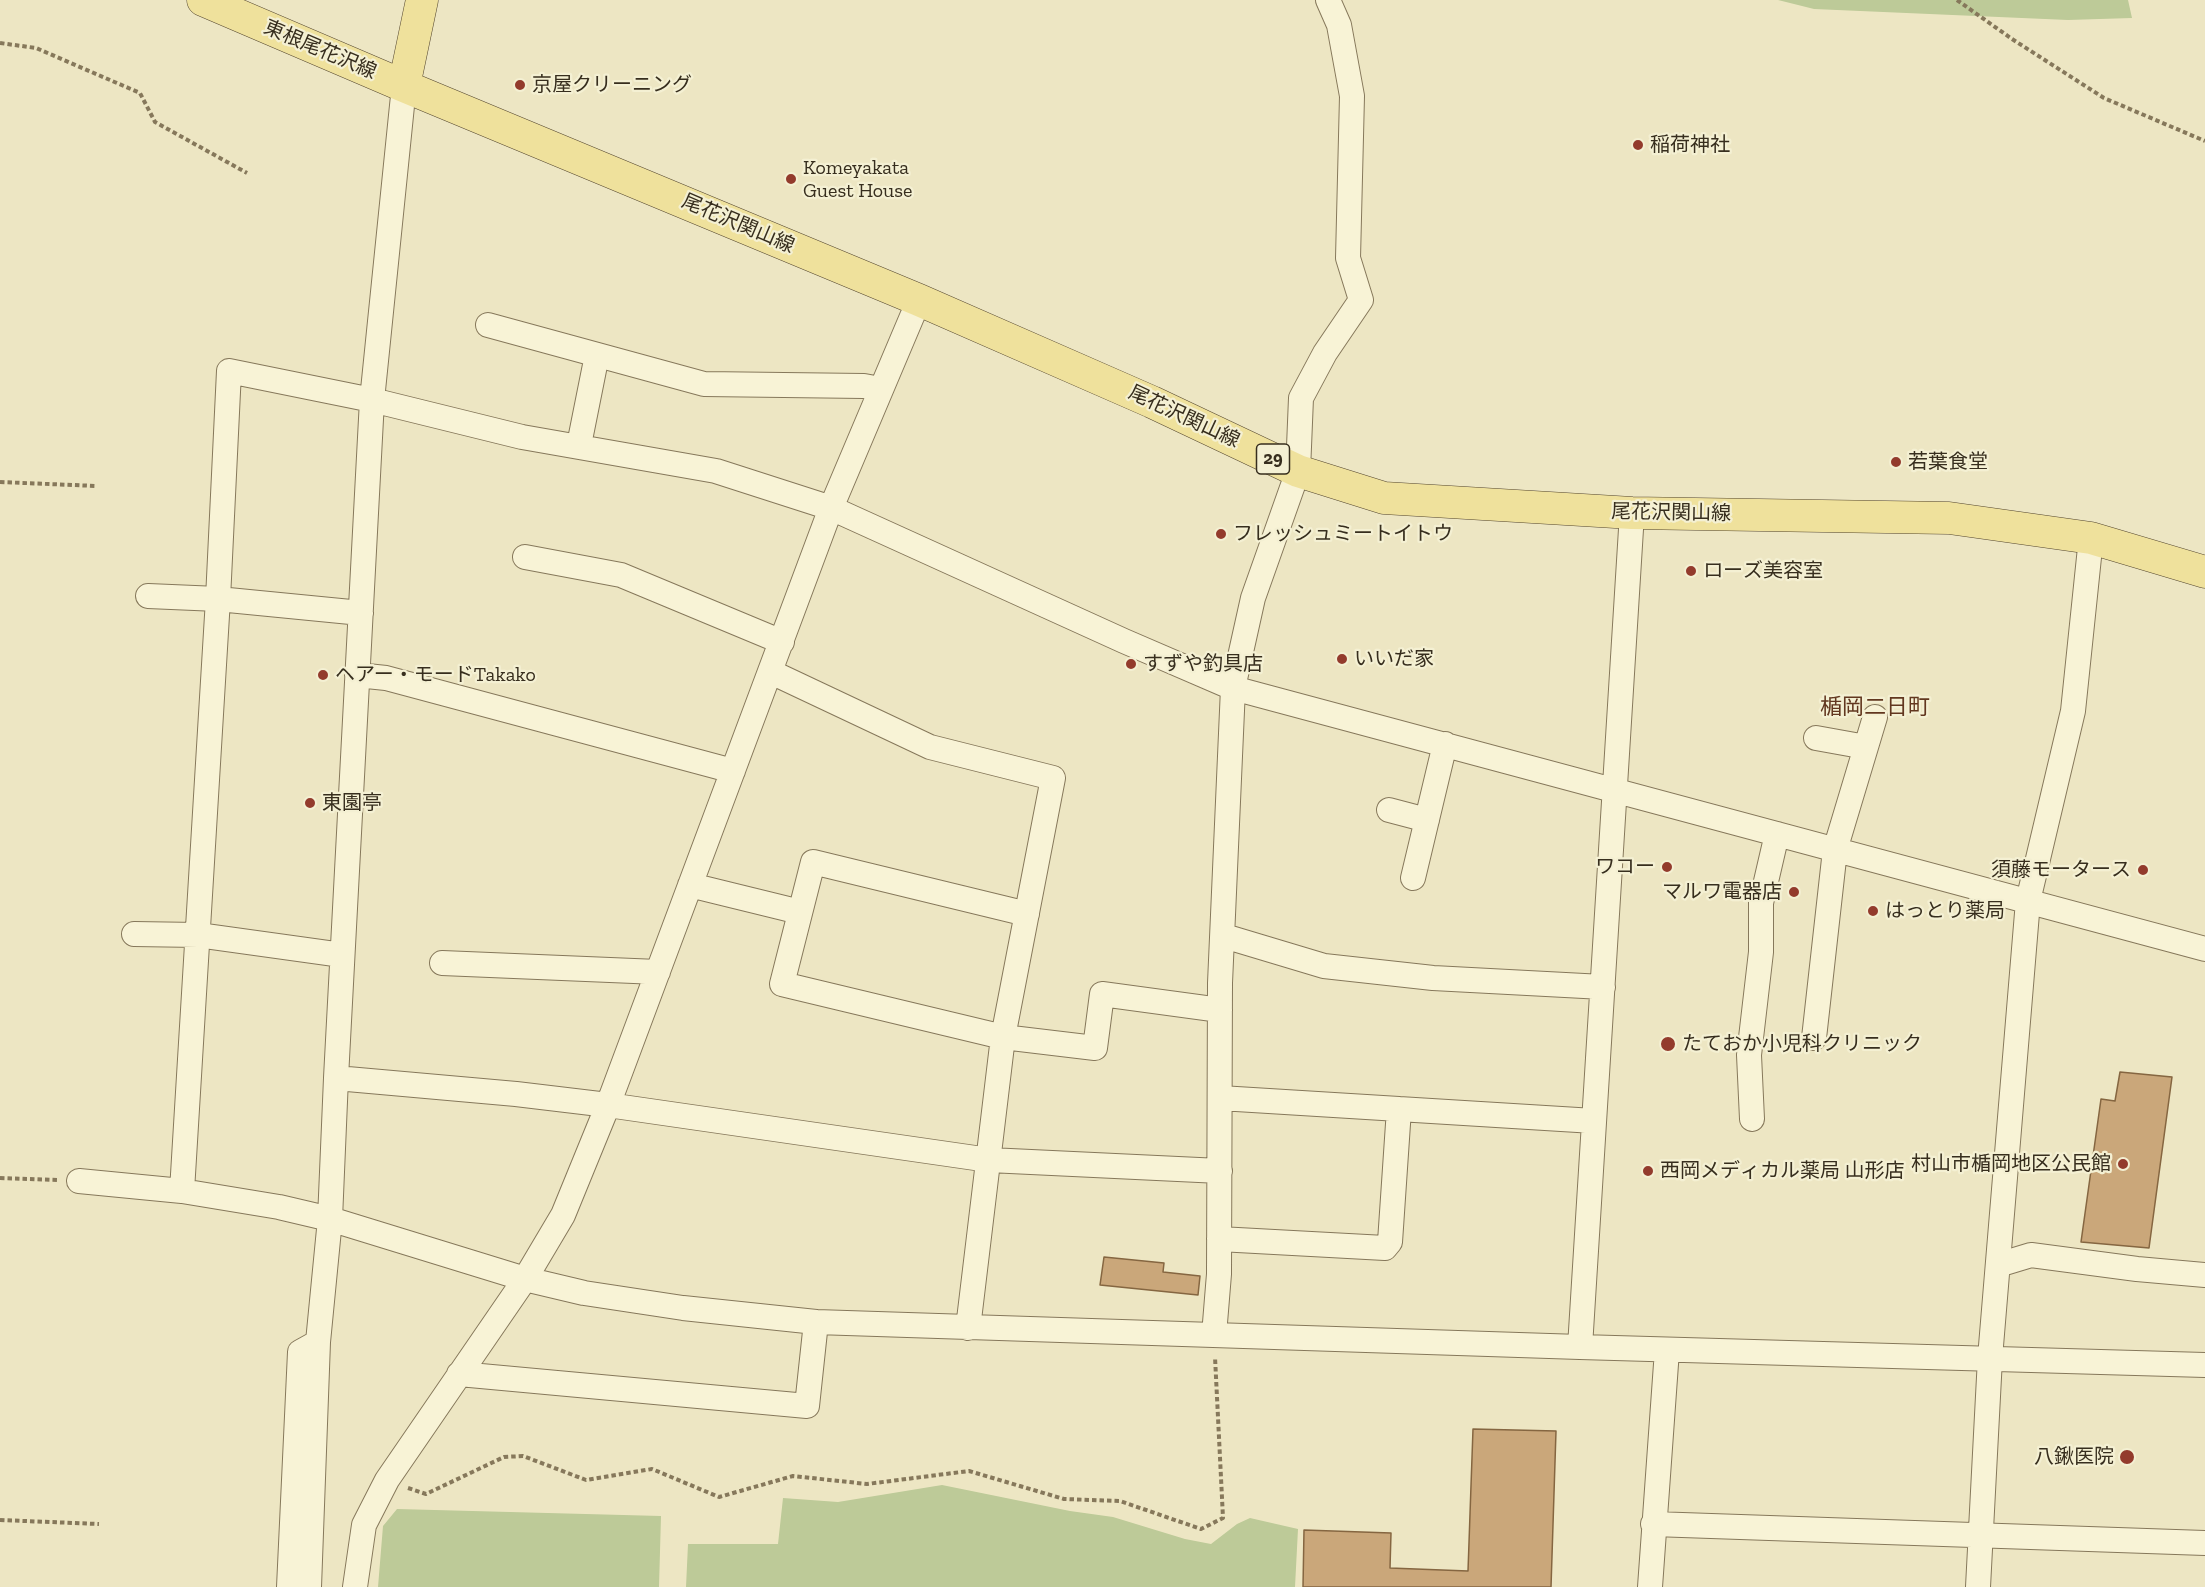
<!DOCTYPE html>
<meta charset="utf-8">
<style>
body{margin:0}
canvas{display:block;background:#ede6c3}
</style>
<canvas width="2205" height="1587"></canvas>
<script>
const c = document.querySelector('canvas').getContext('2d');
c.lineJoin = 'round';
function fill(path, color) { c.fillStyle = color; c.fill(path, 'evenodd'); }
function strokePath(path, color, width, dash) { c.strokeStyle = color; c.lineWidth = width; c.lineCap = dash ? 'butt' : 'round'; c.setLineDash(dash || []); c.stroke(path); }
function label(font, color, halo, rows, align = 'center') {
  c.font = font + ' "Zilla Slab","Noto Sans JP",serif'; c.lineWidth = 4.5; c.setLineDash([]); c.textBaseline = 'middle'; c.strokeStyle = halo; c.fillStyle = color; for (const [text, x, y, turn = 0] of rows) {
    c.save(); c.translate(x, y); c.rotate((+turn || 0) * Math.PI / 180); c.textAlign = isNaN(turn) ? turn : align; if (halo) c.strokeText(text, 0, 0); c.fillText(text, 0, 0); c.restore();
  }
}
fill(new Path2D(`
 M1778 0H2128L2132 18 2068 20 1814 9Z
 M942 1485 1070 1511 1113 1517 1185 1539 1211 1544 1237 1524 1250 1518 1298 1529 1295 1587H686L688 1544H778L783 1498 838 1502Z
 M397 1509 661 1516 659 1587H378L383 1526Z`), '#bdca98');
const building = new Path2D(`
 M2120 1072 2172 1077 2149 1248 2081 1242 2101 1099 2115 1101Z
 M1104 1257 1164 1263 1163 1272 1200 1276 1198 1295 1100 1285Z
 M1473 1429 1556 1431 1551 1587H1303L1304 1530 1391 1533 1390 1568 1468 1571Z`);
fill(building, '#caa77a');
strokePath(building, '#856641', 1.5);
const minor = new Path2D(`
 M488 325 704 384 864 386 880 389
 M579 445 597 355
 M525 557 621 575 782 642
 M148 596 218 599 361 613
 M771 672 930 747 1053 778 1003 1037 968 1328
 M357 675 386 678 733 771
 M1816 738 1866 747
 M1389 810 1427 820
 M1413 878 1445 744
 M690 885 800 912
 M1027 914 813 862 782 984 1003 1037 1095 1048 1102 994 1220 1010
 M134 934 198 935 342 955
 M1224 936 1324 966 1433 978 1603 987
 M442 963 658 972
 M1814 1038 1835 850 1875 717
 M336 1078 516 1094 608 1105 989 1160 1220 1171
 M1220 1098 1594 1121
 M1752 1119 1749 1055 1761 952V903L1777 834
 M79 1181 182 1191 279 1207 330 1219 525 1279 584 1293 683 1308 816 1322 1580 1347 2205 1365
 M182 1191 218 599 229 371 372 400 522 437 716 471 831 508 1124 641 1233 688 2205 949
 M1219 1239 1385 1248 1390 1242 1399 1109
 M1998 1265 2031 1255 2137 1269 2205 1275
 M1214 1335 1219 1274 1220 983 1233 688 1253 598 1298 471 1301 398 1325 353 1361 300 1348 258 1352 96 1339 25 1328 0
 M1580 1347 1632 513
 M459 1374 807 1406 816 1322
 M1653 1524 2205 1543
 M289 1587 300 1352 318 1342
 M309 1587 318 1342 330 1219 336 1078 372 400 404 86
 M355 1587 364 1525 387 1480 525 1279 563 1215 608 1105 831 508 919 300
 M1650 1587 1667 1350
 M1978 1587 1990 1358 2028 901 2073 711 2091 538`);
const major = new Path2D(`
 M203 0 404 86 919 300 1152 402 1298 471 1384 498 1632 513 1949 518 2091 538 2205 572
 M404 86 422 0`);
strokePath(minor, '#86785b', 26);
strokePath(major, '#54462f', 33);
strokePath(new Path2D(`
 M1957 0 2012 39 2104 98 2205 141
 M0 43 36 48 140 93 155 122 247 173
 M0 482 96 486
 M0 1178 58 1180
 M408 1488 426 1494 504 1457 523 1456 586 1480 652 1469 719 1497 793 1476 867 1484 969 1471 1064 1499 1120 1501 1201 1529 1223 1518 1215 1357
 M0 1520 99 1524`), '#86785b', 4, [4.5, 3]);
strokePath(minor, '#f8f3d6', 24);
strokePath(major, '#efe19c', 32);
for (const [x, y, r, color] of [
 [520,85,6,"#933b2c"],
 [1638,145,6,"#933b2c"],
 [791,179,6,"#933b2c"],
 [1896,462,6,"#933b2c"],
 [1221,534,6,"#933b2c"],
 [1691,571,6,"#933b2c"],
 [1342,659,6,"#933b2c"],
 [1131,664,6,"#933b2c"],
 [323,675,6,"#933b2c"],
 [310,803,6,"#933b2c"],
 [1667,867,6,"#933b2c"],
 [2143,870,6,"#933b2c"],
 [1794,892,6,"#933b2c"],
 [1873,911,6,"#933b2c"],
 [1668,1044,8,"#933b2c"],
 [2123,1164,6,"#933b2c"],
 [1648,1171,6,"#933b2c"],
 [2127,1457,8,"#933b2c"]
]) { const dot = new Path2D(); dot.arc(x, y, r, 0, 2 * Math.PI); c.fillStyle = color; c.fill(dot); strokePath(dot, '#f4f0d3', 2); }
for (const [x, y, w] of [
 [1273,459,33]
]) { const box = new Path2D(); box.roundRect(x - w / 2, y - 15, w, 30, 4.5); c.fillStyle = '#f4f0d3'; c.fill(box); strokePath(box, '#372e1e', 1.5); }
label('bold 18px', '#372e1e', null, [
 ["29",1273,459]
]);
label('20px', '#372e1e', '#f4f0d3', [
 ["東根尾花沢線",320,50,23],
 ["尾花沢関山線",738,224,23],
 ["尾花沢関山線",1184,417,25],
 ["尾花沢関山線",1671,513,1]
]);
label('20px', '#372e1e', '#f4f0d3', [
 ["京屋クリーニング",532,85],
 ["稲荷神社",1650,145],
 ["Komeyakata",803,168],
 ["Guest House",803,191],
 ["若葉食堂",1908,462],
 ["フレッシュミートイトウ",1233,534],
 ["ローズ美容室",1703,571],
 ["いいだ家",1354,659],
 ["すずや釣具店",1143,664],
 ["ヘアー・モードTakako",335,675],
 ["東園亭",322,803],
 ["ワコー",1655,867,"right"],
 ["須藤モータース",2131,870,"right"],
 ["マルワ電器店",1782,892,"right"],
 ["はっとり薬局",1885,911],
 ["たておか小児科クリニック",1682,1044],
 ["村山市楯岡地区公民館",2111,1164,"right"],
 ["西岡メディカル薬局 山形店",1660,1171],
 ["八鍬医院",2114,1457,"right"]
], 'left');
label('22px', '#62371f', '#f4f0d3', [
 ["楯岡二日町",1875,708]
]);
</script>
